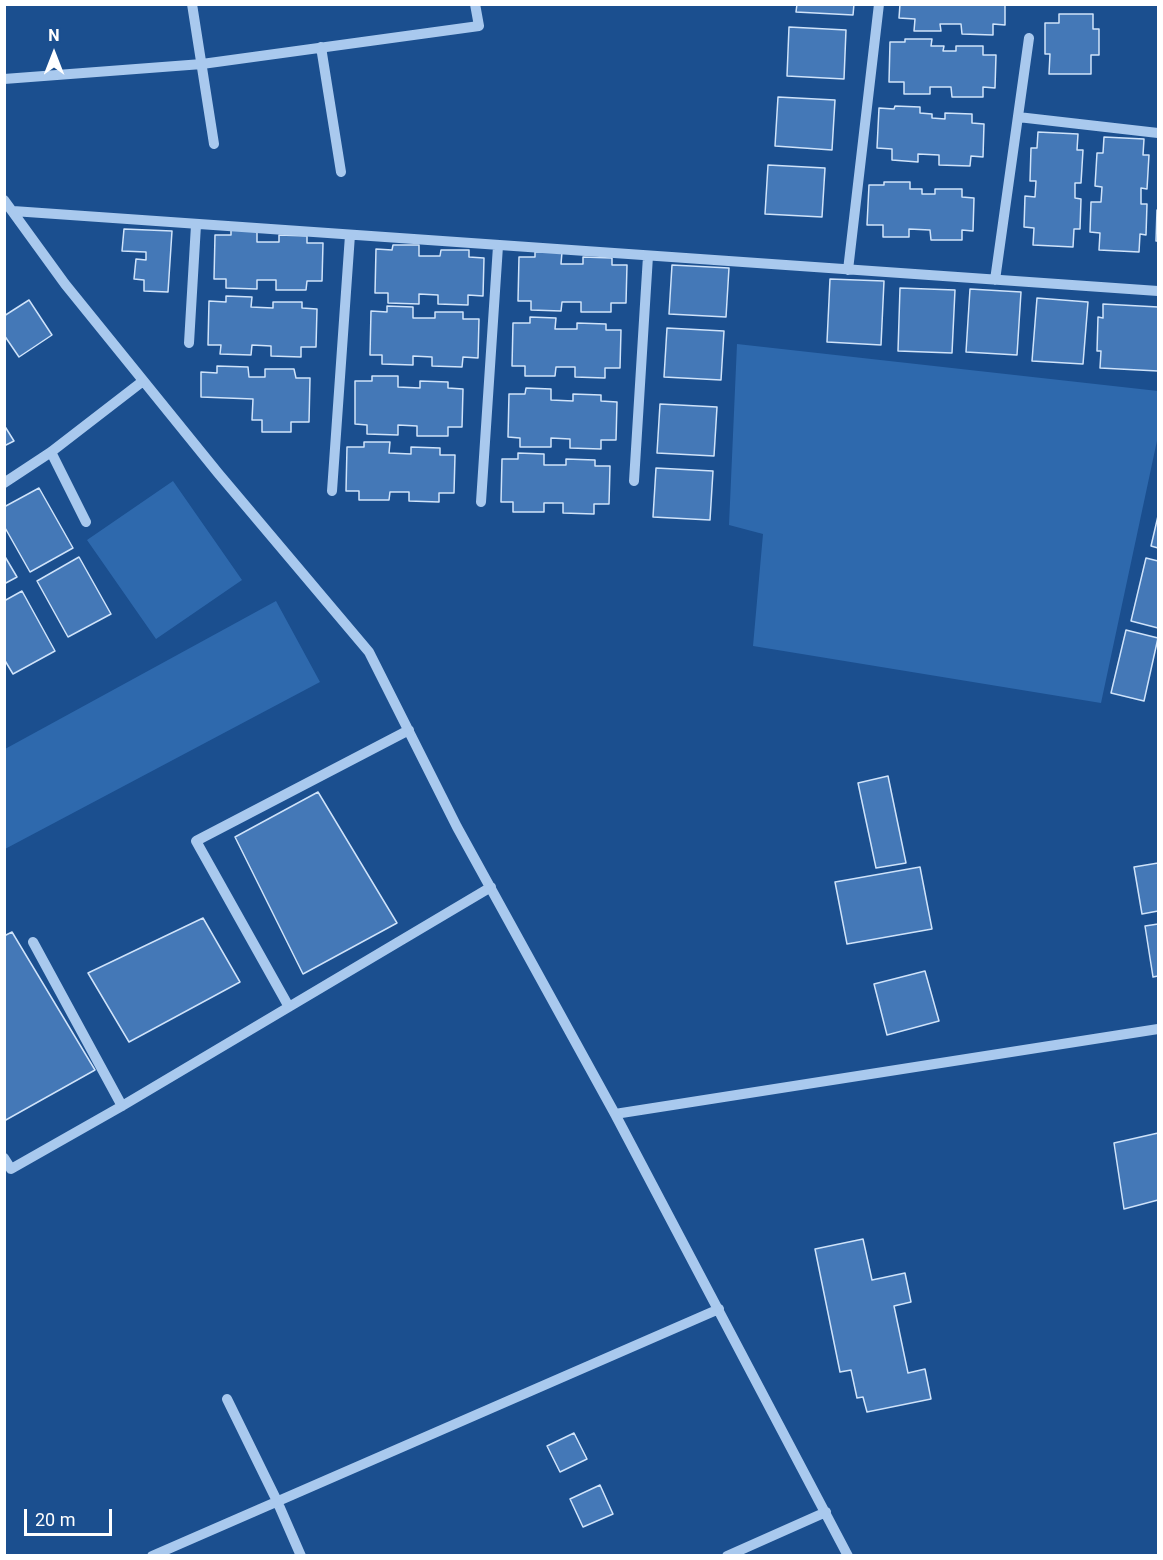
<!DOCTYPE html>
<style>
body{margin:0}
#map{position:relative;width:1163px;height:1560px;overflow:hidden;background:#1b4f8f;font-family:Roboto,sans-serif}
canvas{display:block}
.frame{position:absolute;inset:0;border:6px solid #fff;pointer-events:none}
.north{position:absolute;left:24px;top:24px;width:60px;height:60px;-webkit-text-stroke:4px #1b4f8f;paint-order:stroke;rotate:0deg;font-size:16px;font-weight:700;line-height:24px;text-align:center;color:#fff}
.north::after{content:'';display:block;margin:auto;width:21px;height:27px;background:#fff;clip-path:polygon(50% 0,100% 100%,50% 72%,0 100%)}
.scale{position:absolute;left:24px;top:1509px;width:88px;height:27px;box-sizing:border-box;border:3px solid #fff;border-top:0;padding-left:8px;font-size:18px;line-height:21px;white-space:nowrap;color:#fff;-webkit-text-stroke:4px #1b4f8f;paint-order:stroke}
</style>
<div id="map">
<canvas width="1163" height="1560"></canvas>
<div class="frame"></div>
<div class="north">N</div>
<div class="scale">20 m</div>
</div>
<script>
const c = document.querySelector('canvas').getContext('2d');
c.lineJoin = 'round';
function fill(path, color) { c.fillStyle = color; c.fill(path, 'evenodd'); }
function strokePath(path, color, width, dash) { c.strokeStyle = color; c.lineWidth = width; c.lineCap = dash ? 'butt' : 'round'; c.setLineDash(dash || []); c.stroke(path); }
fill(new Path2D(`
 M737 344 1158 391V436L1101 703 753 646 763 534 729 525Z
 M173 481 242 580 156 639 87 540Z
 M276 601 320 682 5 849V749Z`), '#2e69ad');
const building = new Path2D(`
 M797 4H854L853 15 796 12Z
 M900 4H1005V25L993 24V35L962 34 961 24H940L941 31H914L915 19 899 18Z
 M1059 14H1093V29H1099V55H1091V74H1049L1050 54H1045V23H1059Z
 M789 27 846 30 844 79 787 76Z
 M905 39H932L931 46H944L943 51H956V46H983V55H996L995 88 983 87V97H952L951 87H930V94H904V82H889L890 42H905Z
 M778 97 835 100 832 150 775 146Z
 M895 106 920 107V113L932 114V118L945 119V113L972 114V123L984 124 983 157 971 156 970 166 939 165V155L918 154V162L892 160V149L877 148 879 108 894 109Z
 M1038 132 1078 134 1077 150H1083L1081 183H1075V198L1081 199 1080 229H1074L1073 247 1033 245 1034 228 1024 227 1025 196 1035 197 1036 181H1030L1031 148H1037Z
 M1104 137 1144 139 1143 155H1149L1147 189 1141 188V204H1147L1146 235 1140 234 1139 252 1099 250 1100 233 1090 232 1091 202H1101L1102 187 1095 186 1097 153H1103Z
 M768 165 825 168 822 217 765 214Z
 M884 182H910V189H922V194H935V189H962V197L974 198 973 231 962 230V240H931L930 230 909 229V237H883V225H867L869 185H884Z
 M1157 210H1158V241H1156Z
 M124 229 172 231 168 292 144 291V280L134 279 136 259 146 260V252L122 251Z
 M231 230H257V242H279V235L307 236V243H323L322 281H307L306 290H276V280H257V289L226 288V279H214L215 235H231Z
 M393 245H419V256H440L441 250H469V257L484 258 483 296 468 295V305L438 304V295L419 294V304L388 303V293H375L376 249 392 250Z
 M535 252H562L561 264H583V257L612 258V265H627L626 303H611V312H581V302H562L561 311 531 310V301H518L519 257H535Z
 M672 265 729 268 726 317 669 314Z
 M830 279 884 281 881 345 827 342Z
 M900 288 955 290 952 353 898 351Z
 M970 289 1021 292 1017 355 966 352Z
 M226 296 252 297 251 307 273 308V302H302V308L317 309 316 347H301V357L271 356V346L252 345 251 355 220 354 221 345H208L209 301 226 302Z
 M1037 298 1088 302 1083 364 1032 361Z
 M29 300 52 335 19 357 4 335V316Z
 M1103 304 1158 307V371L1100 368 1101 351H1097L1098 317 1103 318Z
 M387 306 413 307V318H435V312H463V319H479L478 358 463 357 462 367 432 366V357L413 356V365L382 364V355H370L371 311 387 312Z
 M530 317 556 318 555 329H577V323L606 324V330H621L620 368H605V378L575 377V367H556L555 376H525V366H512L513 323H530Z
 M667 328 724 331 721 380 664 377Z
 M217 366 248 367 249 377H265V369H294L296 378H310L309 422H291V432H262V420H252L253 399 201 397V372L217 373Z
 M372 376H398V387L420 388V381L448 382V388L463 389 462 427H448V436H417V426L398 425V435L367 434V425L355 424V381H372Z
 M526 388 551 389V400L573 401V394L601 395V401L617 402 616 440H601V449L570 448V439L551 438V447H520V438L508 437 509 394H525Z
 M660 404 717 407 714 456 657 453Z
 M4 425 14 441 4 446Z
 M364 442H390L389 453 411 454V447L440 448V455H455L454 493H439V502L409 501V492H390L389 500H359V491H346L347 447H364Z
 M518 453 544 454V465H566V459L595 460V466H610L609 504H594V514L563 513V503H544V512H513V502H501L502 459H518Z
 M656 468 713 471 710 520 653 517Z
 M39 488 73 548 30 572 4 526V507Z
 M1158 516V548L1151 546Z
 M4 555 17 577 4 584Z
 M79 557 111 614 68 637 37 581Z
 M1146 558 1158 561V628L1131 621Z
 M22 591 55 651 13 674 4 659V601Z
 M1126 630 1158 638 1144 701 1111 693Z
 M888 776 906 863 876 868 858 783Z
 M318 792 397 923 303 974 235 837Z
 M1158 863V911L1142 914 1134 867Z
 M920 867 932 929 847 944 835 882Z
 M203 918 240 982 129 1042 88 973Z
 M1158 924V976L1153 977 1145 926Z
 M12 932 95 1070 4 1121V936Z
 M925 971 939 1021 887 1035 874 984Z
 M1158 1133V1200L1124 1209 1114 1143Z
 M863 1239 872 1280 905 1273 911 1302 894 1306 908 1373 925 1369 931 1399 867 1412 863 1397 857 1398 851 1370 840 1372 815 1249Z
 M574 1433 587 1459 560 1472 547 1446Z
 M600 1485 613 1514 583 1527 570 1499Z`);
fill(building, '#4478b7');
strokePath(building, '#cfe3fa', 1.5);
strokePath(new Path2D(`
 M192 4 214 144
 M321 47 341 172
 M4 79 202 64 479 26 475 4
 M1018 117 1158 133
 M4 200 65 284 218 473 369 652 457 827 615 1114 848 1556
 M13 211 1158 291
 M848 270 879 4
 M995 280 1029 38
 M189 343 196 225
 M51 452 86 522
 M634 481 648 256
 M4 483 51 452 143 381
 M332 491 350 235
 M481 502 498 246
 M33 942 122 1106
 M289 1007 196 841 409 730
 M615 1114 1158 1029
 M4 1158 11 1169 122 1106 491 887
 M227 1399 277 1501 301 1556
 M152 1556 719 1309
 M727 1556 826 1512`), '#a9c9ee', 10);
</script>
